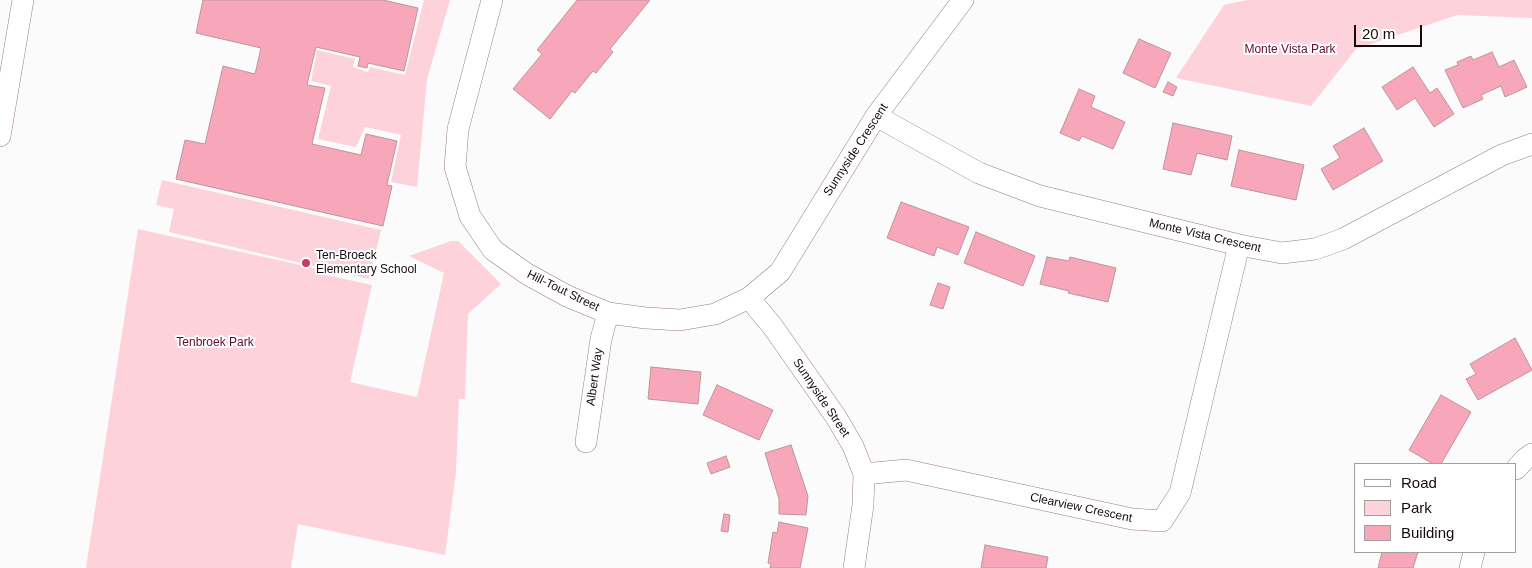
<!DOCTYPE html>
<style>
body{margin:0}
#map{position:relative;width:1532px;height:568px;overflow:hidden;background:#fbfbfb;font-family:Helvetica,sans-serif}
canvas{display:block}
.legend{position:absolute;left:1354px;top:463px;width:162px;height:90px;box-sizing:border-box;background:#fff;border:1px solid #a29d9e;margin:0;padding:6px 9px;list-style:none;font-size:15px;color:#170a0d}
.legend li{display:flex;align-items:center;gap:10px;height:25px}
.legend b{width:25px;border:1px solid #a29d9e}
.scale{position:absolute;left:1354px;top:25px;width:68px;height:22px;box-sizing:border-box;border:2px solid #170a0d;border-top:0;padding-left:6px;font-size:15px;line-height:18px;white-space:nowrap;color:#170a0d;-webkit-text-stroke:4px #fff;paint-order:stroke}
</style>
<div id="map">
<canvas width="1532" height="568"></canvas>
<ul class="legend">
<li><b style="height:6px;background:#fff"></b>Road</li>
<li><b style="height:14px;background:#fdd2db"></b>Park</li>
<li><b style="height:14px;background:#f8a7ba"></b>Building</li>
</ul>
<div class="scale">20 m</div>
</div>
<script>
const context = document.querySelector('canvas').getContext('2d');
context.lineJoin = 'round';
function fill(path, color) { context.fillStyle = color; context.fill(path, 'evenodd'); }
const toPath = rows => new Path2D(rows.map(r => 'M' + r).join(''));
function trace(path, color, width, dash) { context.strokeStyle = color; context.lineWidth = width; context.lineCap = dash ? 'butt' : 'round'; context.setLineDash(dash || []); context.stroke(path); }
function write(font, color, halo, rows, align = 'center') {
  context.font = font + ' Helvetica,sans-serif'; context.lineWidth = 4; context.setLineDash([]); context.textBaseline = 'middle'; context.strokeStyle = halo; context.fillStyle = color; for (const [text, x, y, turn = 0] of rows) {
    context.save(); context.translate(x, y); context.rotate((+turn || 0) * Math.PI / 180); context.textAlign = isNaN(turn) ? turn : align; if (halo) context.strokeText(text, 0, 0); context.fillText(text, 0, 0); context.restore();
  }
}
const green = toPath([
 [424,0,450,0,427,79,417,187,391,182,401,135,365,127,356,147,318,139,331,86,311,81,317,50,355,59,353,67,368,72,370,67,405,75],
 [1247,0,1532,0,1532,18,1457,15,1356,49,1311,106,1176,78,1224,5],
 [162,180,381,230,369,279,169,232,174,209,156,205],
 [138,229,327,271,326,275,372,285,350,382,417,397,444,273,409,256,451,241,458,241,501,284,468,314,465,399,459,399,456,472,445,555,298,524,291,568,86,568]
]);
const building = toPath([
 [203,0,383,0,418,8,404,71,368,63,367,68,358,66,360,57,316,47,307,85,325,88,312,144,361,155,366,134,397,141,387,185,392,186,383,226,176,179,185,140,205,144,223,66,255,74,261,48,196,33,203,0],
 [577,0,650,0,610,49,613,52,596,73,593,71,575,93,572,91,550,119,513,89,542,54,537,50,577,0],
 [1139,39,1171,53,1155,88,1123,73,1139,39],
 [1492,52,1499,67,1514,60,1527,87,1505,97,1501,86,1481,95,1483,99,1463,108,1445,70,1458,65,1457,62,1471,56,1473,60,1492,52],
 [1413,67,1430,93,1437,88,1454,114,1434,127,1415,98,1397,110,1382,87,1413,67],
 [1168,82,1177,87,1173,96,1163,92,1168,82],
 [1079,89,1095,96,1091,107,1125,122,1113,149,1082,136,1079,141,1060,133,1079,89],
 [1173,123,1232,136,1227,160,1197,153,1191,175,1163,169,1173,123],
 [1364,128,1383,161,1333,190,1321,169,1340,158,1333,146,1364,128],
 [1239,150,1304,165,1296,200,1231,186,1239,150],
 [901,202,969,227,958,255,937,247,934,256,887,238,901,202],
 [976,232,1035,256,1023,286,964,263,976,232],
 [1047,257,1069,261,1070,257,1116,268,1108,302,1068,293,1069,291,1040,284,1047,257],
 [938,283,950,287,943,309,930,305,938,283],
 [1515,338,1532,370,1478,400,1466,379,1476,374,1470,364,1515,338],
 [651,367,701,372,698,404,648,399,651,367],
 [717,385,773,410,759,440,703,415,717,385],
 [1441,395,1471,412,1441,464,1433,464,1409,450,1441,395],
 [791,445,808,496,806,515,779,514,779,499,765,453,791,445],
 [726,456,730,467,711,474,707,463,726,456],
 [724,514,730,515,728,532,721,531,724,514],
 [779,522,808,528,800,568,770,568,771,564,768,563,773,532,777,533,779,522],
 [985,545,1048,557,1046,568,981,568,985,545],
 [1382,552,1418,552,1413,568,1378,568,1382,552]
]);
const minor = toPath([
 [492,0,458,129,455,167,470,216,493,250,527,274,567,296,608,313,646,318,680,320,715,314,749,298,780,272,876,116,963,0],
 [876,116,979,173,1040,196,1239,245,1282,253,1315,249,1343,239,1502,155,1532,144],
 [0,136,23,0],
 [749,298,773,327,836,417,853,446,864,474,863,505,854,568],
 [586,442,601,339,608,313],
 [1516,469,1525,459,1532,454],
 [864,474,906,470,1132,519,1162,521,1180,493,1239,245],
 [1470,568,1474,552]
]);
const markers = [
 [306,263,5,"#c73a6a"]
];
const parkNames = [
 ["Monte Vista Park",1290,50],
 ["Tenbroek Park",215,343]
];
const streetNames = [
 ["Sunnyside Crescent",856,150,-57],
 ["Monte Vista Crescent",1205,236,13],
 ["Hill-Tout Street",563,291,26],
 ["Albert Way",595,377,-82],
 ["Sunnyside Street",821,398,56],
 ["Clearview Crescent",1081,508,12]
];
const poiNames = [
 ["Ten-Broeck",316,256],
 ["Elementary School",316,270]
];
fill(green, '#fdd2db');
fill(building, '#f8a7ba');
trace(building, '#bb959d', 1);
trace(minor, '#9d7981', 22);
trace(minor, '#fff', 21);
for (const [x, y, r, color] of markers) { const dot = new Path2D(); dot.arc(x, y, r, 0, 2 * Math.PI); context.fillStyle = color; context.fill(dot); trace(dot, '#fff', 2); }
write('12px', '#630b2d', '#fff', parkNames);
write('12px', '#170a0d', '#fff', streetNames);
write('12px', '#170a0d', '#fff', poiNames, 'left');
</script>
